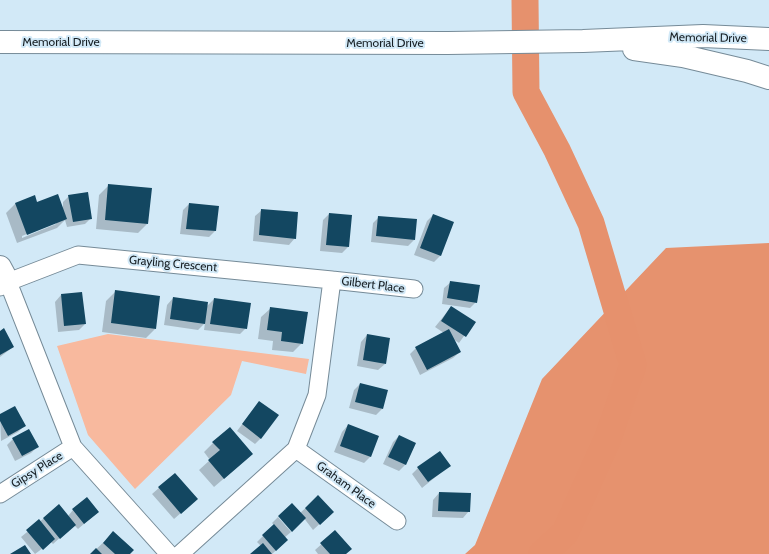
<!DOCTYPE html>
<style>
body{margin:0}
canvas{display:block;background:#d2e9f7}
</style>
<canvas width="769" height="554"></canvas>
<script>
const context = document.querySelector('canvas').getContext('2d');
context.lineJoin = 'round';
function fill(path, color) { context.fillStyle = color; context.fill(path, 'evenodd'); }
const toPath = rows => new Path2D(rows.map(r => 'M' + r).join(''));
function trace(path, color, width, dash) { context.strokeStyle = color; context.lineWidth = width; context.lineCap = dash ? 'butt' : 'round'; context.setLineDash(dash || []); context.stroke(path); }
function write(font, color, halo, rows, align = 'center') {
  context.font = font + ' Cabin,sans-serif'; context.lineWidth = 4; context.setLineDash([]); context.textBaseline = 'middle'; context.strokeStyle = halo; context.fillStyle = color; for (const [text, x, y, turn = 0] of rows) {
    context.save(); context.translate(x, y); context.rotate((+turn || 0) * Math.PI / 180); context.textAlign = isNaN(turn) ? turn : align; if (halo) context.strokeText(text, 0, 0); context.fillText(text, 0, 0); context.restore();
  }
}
const green = toPath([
 [108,334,309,359,306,374,242,361,231,395,135,489,88,435,57,346]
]);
const forest = toPath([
 [769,243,769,554,465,554,475,545,542,379,666,248]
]);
const shadow = toPath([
 [109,185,147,224,138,233,96,229,99,195],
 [69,196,91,218,85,224,67,227,65,220,57,228,17,243,6,213,15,204,63,210,63,202],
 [56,222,56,224,22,238,22,236],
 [189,204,217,207,215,231,209,237,180,234,183,210],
 [262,210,295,238,289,245,253,241,255,216],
 [329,214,351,216,348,247,342,253,320,251,323,220],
 [433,215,453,223,440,256,434,262,414,255,427,221],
 [379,217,414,240,408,246,371,242,373,223],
 [451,282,476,302,470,308,442,304,444,288],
 [116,291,155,329,146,338,102,332,106,301],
 [61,295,85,324,79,330,58,332,55,302],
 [173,298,207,306,214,299,246,328,240,334,204,330,205,323,198,330,164,325,167,305],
 [451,307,474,322,459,343,453,339,460,352,453,358,420,375,410,354,416,348,444,333,435,327],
 [271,308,302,343,293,352,272,350,273,341,258,339,261,317],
 [0,332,13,347,0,357],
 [367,335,385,364,378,370,357,366,361,342],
 [360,384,382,409,376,415,349,408,354,390],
 [259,402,261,438,255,444,237,431],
 [0,415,24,426,18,432,1,441],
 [348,425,378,436,370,457,364,463,334,452,342,432],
 [399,436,415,443,405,465,399,471,383,464,393,442],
 [13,439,37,447,31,453,15,461,7,445],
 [213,443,242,463,214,487,199,470,210,460,204,452],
 [449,466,422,488,412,474,418,468],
 [175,474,190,505,174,519,152,494],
 [439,493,469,511,463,518,432,517,433,500],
 [318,497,326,518,313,530,300,513],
 [59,506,68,516,73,510,98,512,78,529,74,525,53,544,51,542,35,554,21,537],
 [278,517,291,532,284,538,281,546,272,554,252,554,261,546,257,542,274,525,272,523],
 [335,532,345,554,318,554,315,550],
 [107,539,129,554,91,554]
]);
const river = toPath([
 [525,0,526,92,557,150,591,223,633,365,608,438,565,533,542,554]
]);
const building = toPath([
 [108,184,152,188,148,224,105,220],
 [88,192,92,219,73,222,68,195],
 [58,194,67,219,27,235,15,203,35,195,37,202],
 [189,203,219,206,216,231,186,229],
 [261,209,298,212,296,239,259,235],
 [329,213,352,215,349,247,326,245],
 [433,214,454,222,441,256,420,248],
 [378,216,417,219,415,240,376,236],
 [450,281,480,285,477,303,447,298],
 [115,290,160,296,156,329,111,323],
 [82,292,86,324,64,326,61,294],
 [173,297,208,302,205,324,170,319],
 [214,298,251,303,247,329,210,324],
 [451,306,476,322,466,337,441,321],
 [270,307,308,312,303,344,281,341,282,332,267,330],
 [4,328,14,347,0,355,0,331],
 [449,329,461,352,427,370,415,347],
 [367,334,390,338,386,364,363,360],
 [360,383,388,390,383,409,355,402],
 [259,401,279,415,261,439,242,424],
 [15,406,26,426,8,436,0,421,0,414],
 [348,424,379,436,371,457,340,446],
 [230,427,253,454,224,479,208,460,220,450,212,442],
 [29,429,39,447,22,456,12,438],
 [399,435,416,443,406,465,388,457],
 [440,451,451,466,428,482,417,467],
 [175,473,198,499,181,514,158,487],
 [439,492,471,493,470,512,438,511],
 [318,495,334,512,320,525,305,508],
 [87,497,99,512,84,524,72,509],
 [292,503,306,518,292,532,278,516],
 [59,504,76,525,60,539,43,518],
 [39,519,55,539,43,550,26,530],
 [274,524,288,540,276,551,262,535],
 [335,530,352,549,346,554,330,554,320,543],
 [113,531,134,550,130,554,115,554,103,543],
 [263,543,272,554,250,554],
 [25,545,31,554,10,554],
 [96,548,102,554,90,554]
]);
const street = toPath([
 [8,282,73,447,169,554],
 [0,287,8,282,78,255,332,280,414,289],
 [296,449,397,521],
 [0,494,73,447],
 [180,554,296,449,317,395,332,280]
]);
const secondary = toPath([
 [0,267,8,282]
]);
const highway = toPath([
 [0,42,448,43,583,41,703,36,769,39],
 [634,49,683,56,747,71,769,78]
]);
const streetNames = [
 ["Memorial Drive",708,38,1],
 ["Memorial Drive",61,42],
 ["Memorial Drive",385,43],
 ["Grayling Crescent",173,264,5],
 ["Gilbert Place",373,285,7],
 ["Gipsy Place",37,470,-32],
 ["Graham Place",346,485,36]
];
fill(green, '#f8b99e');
fill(forest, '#e6926e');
fill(shadow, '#0003');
trace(river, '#e6916d', 27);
fill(building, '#134761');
trace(street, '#768b98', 19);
trace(secondary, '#768b98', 24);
trace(highway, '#768b98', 24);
trace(street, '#fff', 17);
trace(secondary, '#fff', 22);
trace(highway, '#fff', 22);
write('12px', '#171f24', '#d2e9f7', streetNames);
</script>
